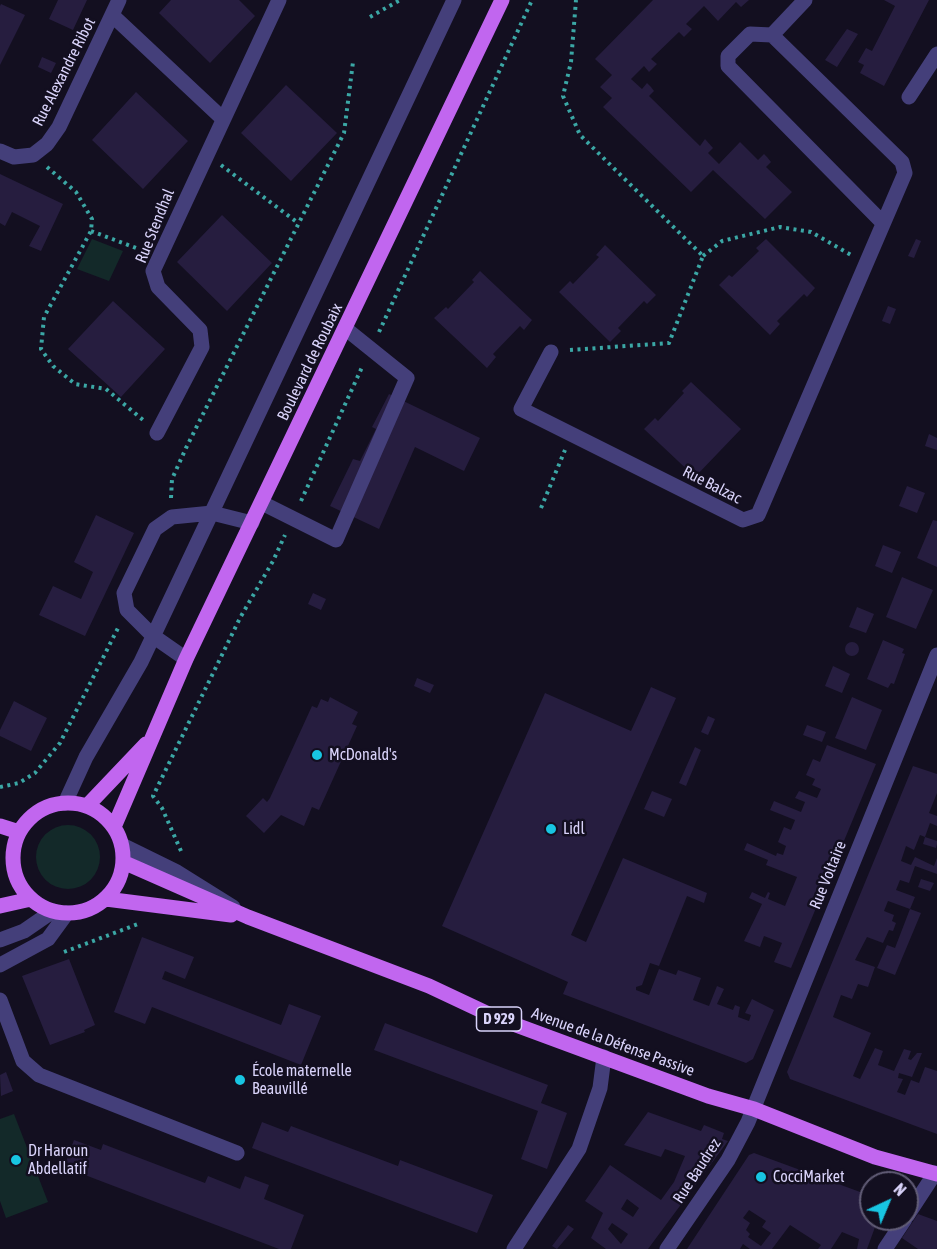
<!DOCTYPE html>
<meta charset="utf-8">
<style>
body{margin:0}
#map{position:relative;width:937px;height:1249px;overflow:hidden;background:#130f20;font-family:"Asap Condensed",sans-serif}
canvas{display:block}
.north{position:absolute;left:859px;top:1171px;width:60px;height:60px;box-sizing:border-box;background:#130f20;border:2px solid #625d77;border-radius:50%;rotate:44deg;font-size:16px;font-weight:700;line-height:24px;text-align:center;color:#d9d3fa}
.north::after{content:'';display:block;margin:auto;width:21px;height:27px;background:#18c5e2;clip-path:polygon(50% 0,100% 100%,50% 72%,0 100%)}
</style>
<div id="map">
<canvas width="937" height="1249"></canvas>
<div class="north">N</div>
</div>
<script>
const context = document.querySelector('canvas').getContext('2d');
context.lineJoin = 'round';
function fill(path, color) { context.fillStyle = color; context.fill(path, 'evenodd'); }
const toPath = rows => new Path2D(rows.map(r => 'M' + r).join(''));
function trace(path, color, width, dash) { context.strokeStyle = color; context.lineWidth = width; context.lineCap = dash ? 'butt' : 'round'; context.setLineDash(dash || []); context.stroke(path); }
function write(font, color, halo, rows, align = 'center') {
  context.font = font + ' "Asap Condensed",sans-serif'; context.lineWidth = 5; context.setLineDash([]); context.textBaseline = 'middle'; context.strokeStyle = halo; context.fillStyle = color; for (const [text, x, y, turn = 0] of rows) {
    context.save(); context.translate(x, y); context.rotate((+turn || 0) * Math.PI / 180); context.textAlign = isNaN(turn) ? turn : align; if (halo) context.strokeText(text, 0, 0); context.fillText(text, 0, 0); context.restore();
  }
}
const green = toPath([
 [92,239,123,251,109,281,77,269],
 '36 857a32 32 0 1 1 64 0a32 32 0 1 1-64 0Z',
 [14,1114,48,1202,6,1218,0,1201,0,1119]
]);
const building = toPath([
 [58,0,87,0,73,30,49,19],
 [171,0,239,0,255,16,210,63,159,13],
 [653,0,749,0,741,7,736,2,718,21,704,6,686,24,692,29,684,37,679,32,651,59,657,64,649,72,644,66,631,79,642,89,647,83,651,87,654,91,649,96,700,146,705,139,713,148,708,153,719,164,740,142,758,160,764,154,767,157,771,162,766,167,792,192,765,219,713,170,691,192,603,107,612,98,600,87,612,75,595,59],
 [884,0,929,0,884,86,860,73,864,65,858,62,866,48,872,51,895,6],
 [1,4,25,15,0,65,0,6],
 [847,29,858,34,837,67,825,60],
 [42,57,56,63,51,73,38,67],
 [286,85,337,133,291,181,241,133],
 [136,92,188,141,143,189,92,140],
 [0,174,63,204,41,251,29,246,40,226,12,212,5,226,0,223],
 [222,215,272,263,227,311,177,262],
 [766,239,815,288,807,297,804,294,777,321,780,324,770,335,719,285,729,275,732,277,759,251,756,248],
 [916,239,921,241,914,258,908,256],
 [605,245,656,295,647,304,644,301,618,328,621,331,610,342,559,292,570,281,573,284,599,257,596,255],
 [480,271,532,320,524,330,520,326,493,354,496,357,487,368,434,318,446,307,448,309,474,282,472,280],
 [113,301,165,349,121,397,68,349],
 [888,306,896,309,890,324,882,321],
 [691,382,741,429,695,477,644,429,655,418,658,421,684,393,682,391],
 [389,394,480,438,464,471,415,447,379,529,330,506,353,459,360,461,376,429,372,427],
 [929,434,937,438,937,450,925,446],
 [907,486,925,493,917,513,899,506],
 [96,515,134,533,85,636,39,615,53,586,81,599,93,572,74,562],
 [933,520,937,521,937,567,917,558],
 [883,545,901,552,892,573,875,566],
 [902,577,933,590,916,629,886,617],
 [313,593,326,599,321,610,308,604],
 [857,607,874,614,866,633,849,627],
 [883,640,904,649,902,653,905,654,894,684,891,683,888,688,867,679],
 '845 649a7 7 0 1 1 14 0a7 7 0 1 1-14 0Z',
 [833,666,850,674,842,693,825,686],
 [417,678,434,685,430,693,414,686],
 [651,687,676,698,571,935,586,942,623,858,707,893,704,903,687,896,659,966,650,963,642,985,636,987,636,990,649,995,659,969,676,975,678,970,701,978,693,1000,709,1006,717,986,724,989,717,1004,733,1010,735,1005,740,1007,738,1017,749,1021,751,1015,745,1013,752,999,774,1010,753,1059,746,1063,563,994,568,982,442,926,545,693,631,731],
 [330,697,358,712,352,724,357,726,319,810,312,807,304,826,281,815,264,833,246,816,263,798,267,802,270,798,312,706,317,708,321,699,328,702],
 [852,697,882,710,866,750,835,738],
 [14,701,47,718,31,751,0,736,0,730],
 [708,716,715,719,708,735,701,732],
 [807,725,826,732,822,742,803,735],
 [827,745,876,764,791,968,774,962,782,943,764,936,760,947,744,941,762,904,749,898,752,892,765,898,768,892,770,893,768,899,785,906,797,877,766,865,768,860,744,850,747,843,776,856,777,853,783,855,786,846,778,842,784,827,791,830,795,820,770,810,774,801,801,812,805,802,795,798,799,791,817,798,821,789,812,785,815,779,806,775,813,759,820,762],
 [695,747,701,750,686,786,679,783],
 [913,766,937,774,937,793,929,813,937,816,937,826,930,823,925,837,937,841,937,844,936,848,923,844,925,837,920,835,914,850,906,846,901,861,911,865,915,857,934,866,937,858,937,874,915,866,909,883,900,880,896,890,915,897,910,909,921,913,895,975,877,968,887,945,895,948,910,909,888,901,884,911,894,915,892,921,896,923,893,931,889,930,883,943,867,937,855,960,875,967,868,987,858,984,852,999,841,995,833,1017,871,1033,853,1076,860,1079,875,1048,883,1051,878,1065,894,1071,904,1049,911,1051,908,1059,911,1060,917,1053,922,1053,912,1077,899,1073,898,1078,903,1079,897,1092,905,1095,911,1080,919,1083,925,1067,937,1071,937,1134,790,1079,787,1072],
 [652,791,672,799,664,817,644,809],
 [921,879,934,883,930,891,918,887],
 [142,937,194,957,185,979,165,971,162,979,281,1025,289,1004,321,1016,301,1065,152,1007,145,1024,114,1012],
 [69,959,95,1025,84,1030,85,1032,50,1045,22,976],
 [385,1023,548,1085,541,1103,567,1113,547,1169,521,1159,538,1111,374,1050],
 [6,1072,13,1091,1,1096,0,1075],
 [648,1112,701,1131,704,1125,724,1133,722,1139,728,1141,648,1249,606,1249,591,1238,603,1213,585,1201,610,1165,661,1200,674,1182,685,1156,665,1149,661,1157,624,1145],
 [627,1199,639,1208,633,1217,621,1209],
 [612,1223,628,1234,621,1244,608,1229],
 [262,1122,288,1132,291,1126,398,1166,400,1160,493,1195,477,1233,252,1148],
 [74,1140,101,1150,103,1144,205,1183,208,1176,240,1189,245,1176,269,1185,264,1199,304,1215,291,1249,279,1249,64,1167],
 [754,1153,871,1196,871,1219,878,1219,867,1249,857,1249,859,1239,842,1232,831,1249,818,1249,821,1245,790,1225,772,1249,750,1249,743,1244,740,1249,687,1249,749,1155],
 [749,1210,766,1221,762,1227,771,1233,761,1246,748,1237,750,1234,746,1230,750,1223,743,1218],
 [918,1214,937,1221,937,1249,918,1249,902,1238],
 [568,1225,574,1229,557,1249,552,1246]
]);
const path = toPath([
 [370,17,400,0],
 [221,165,298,223],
 [47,167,76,192,92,219,91,231,44,317,41,349,53,366,75,384,106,389,143,420],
 [91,231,144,251],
 [703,256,722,241,780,227,811,232,851,255],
 [379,332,532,0],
 [570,350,669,343,703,256,580,135,563,96,571,62,576,0],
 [171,498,172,479,186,448,344,133,353,62],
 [301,501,363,365],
 [541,508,565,450],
 [0,787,19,783,35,773,60,743,118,628],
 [181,851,162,808,153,796,240,618,273,561,285,535],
 [64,952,138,924]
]);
const minor = toPath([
 [112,15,223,119],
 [772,35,805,0],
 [909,97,937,54],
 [0,151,14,157,33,155,47,144,59,127,119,0],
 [551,352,521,409,743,520,758,515,905,173,902,162,772,35,750,34,728,56,728,66,882,222],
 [157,433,202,347,200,330,158,287,153,271,279,0],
 [262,503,336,540,407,378,346,329],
 [186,659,153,636,127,610,124,593,155,529,172,517,212,513,252,523],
 [65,803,86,757,141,662,454,0],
 [122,845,177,872,233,907],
 [0,940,24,931,53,911],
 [0,965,48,939,67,913],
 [0,1000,23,1061,39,1075,237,1153],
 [907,1216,935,1173],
 [514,1249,579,1149,600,1088,604,1057],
 [667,1249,728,1160,748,1122,937,655],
 [885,1249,905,1219]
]);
const major = toPath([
 '13 858a55 55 0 1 1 110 0a55 55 0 1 1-110 0Z',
 [87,806,146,744],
 [0,826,19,832],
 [114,827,186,659,502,0],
 [123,862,248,917,429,986,497,1018,708,1096,754,1109,875,1157,937,1174],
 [106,899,231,915],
 [0,906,31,899]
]);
const markers = [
 [317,755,6,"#18c5e2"],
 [551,829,6,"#18c5e2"],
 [240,1080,6,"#18c5e2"],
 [16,1160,6,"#18c5e2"],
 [761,1177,6,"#18c5e2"]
];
const shields = [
 [499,1019,45]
];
const shieldNames = [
 ["D 929",499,1019]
];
const streetNames = [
 ["Rue Alexandre Ribot",64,72,-63],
 ["Rue Stendhal",155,226,-68],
 ["Boulevard de Roubaix",310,362,-64],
 ["Rue Balzac",712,485,27],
 ["Rue Voltaire",828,875,-68],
 ["Avenue de la Défense Passive",613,1042,20],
 ["Rue Baudrez",697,1171,-57]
];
const poiNames = [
 ["McDonald's",329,755],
 ["Lidl",563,829],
 ["École maternelle",252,1071],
 ["Beauvillé",252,1089],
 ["Dr Haroun",28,1151],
 ["Abdellatif",28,1169],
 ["CocciMarket",773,1177]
];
fill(green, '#132929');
fill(building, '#261d3f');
trace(path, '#3ba7a5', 4, [3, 4.5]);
trace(minor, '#443f7a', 15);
trace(major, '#c166ef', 15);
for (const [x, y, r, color] of markers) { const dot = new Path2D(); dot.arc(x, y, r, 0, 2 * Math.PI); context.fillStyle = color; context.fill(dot); trace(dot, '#130f20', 2); }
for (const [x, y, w] of shields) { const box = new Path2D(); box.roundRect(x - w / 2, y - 12, w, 24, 4.5); context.fillStyle = '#130f20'; context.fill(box); trace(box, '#d9d3fa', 1.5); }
write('bold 15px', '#d9d3fa', null, shieldNames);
write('16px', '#d9d3fa', '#130f20', streetNames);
write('16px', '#d9d3fa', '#130f20', poiNames, 'left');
</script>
